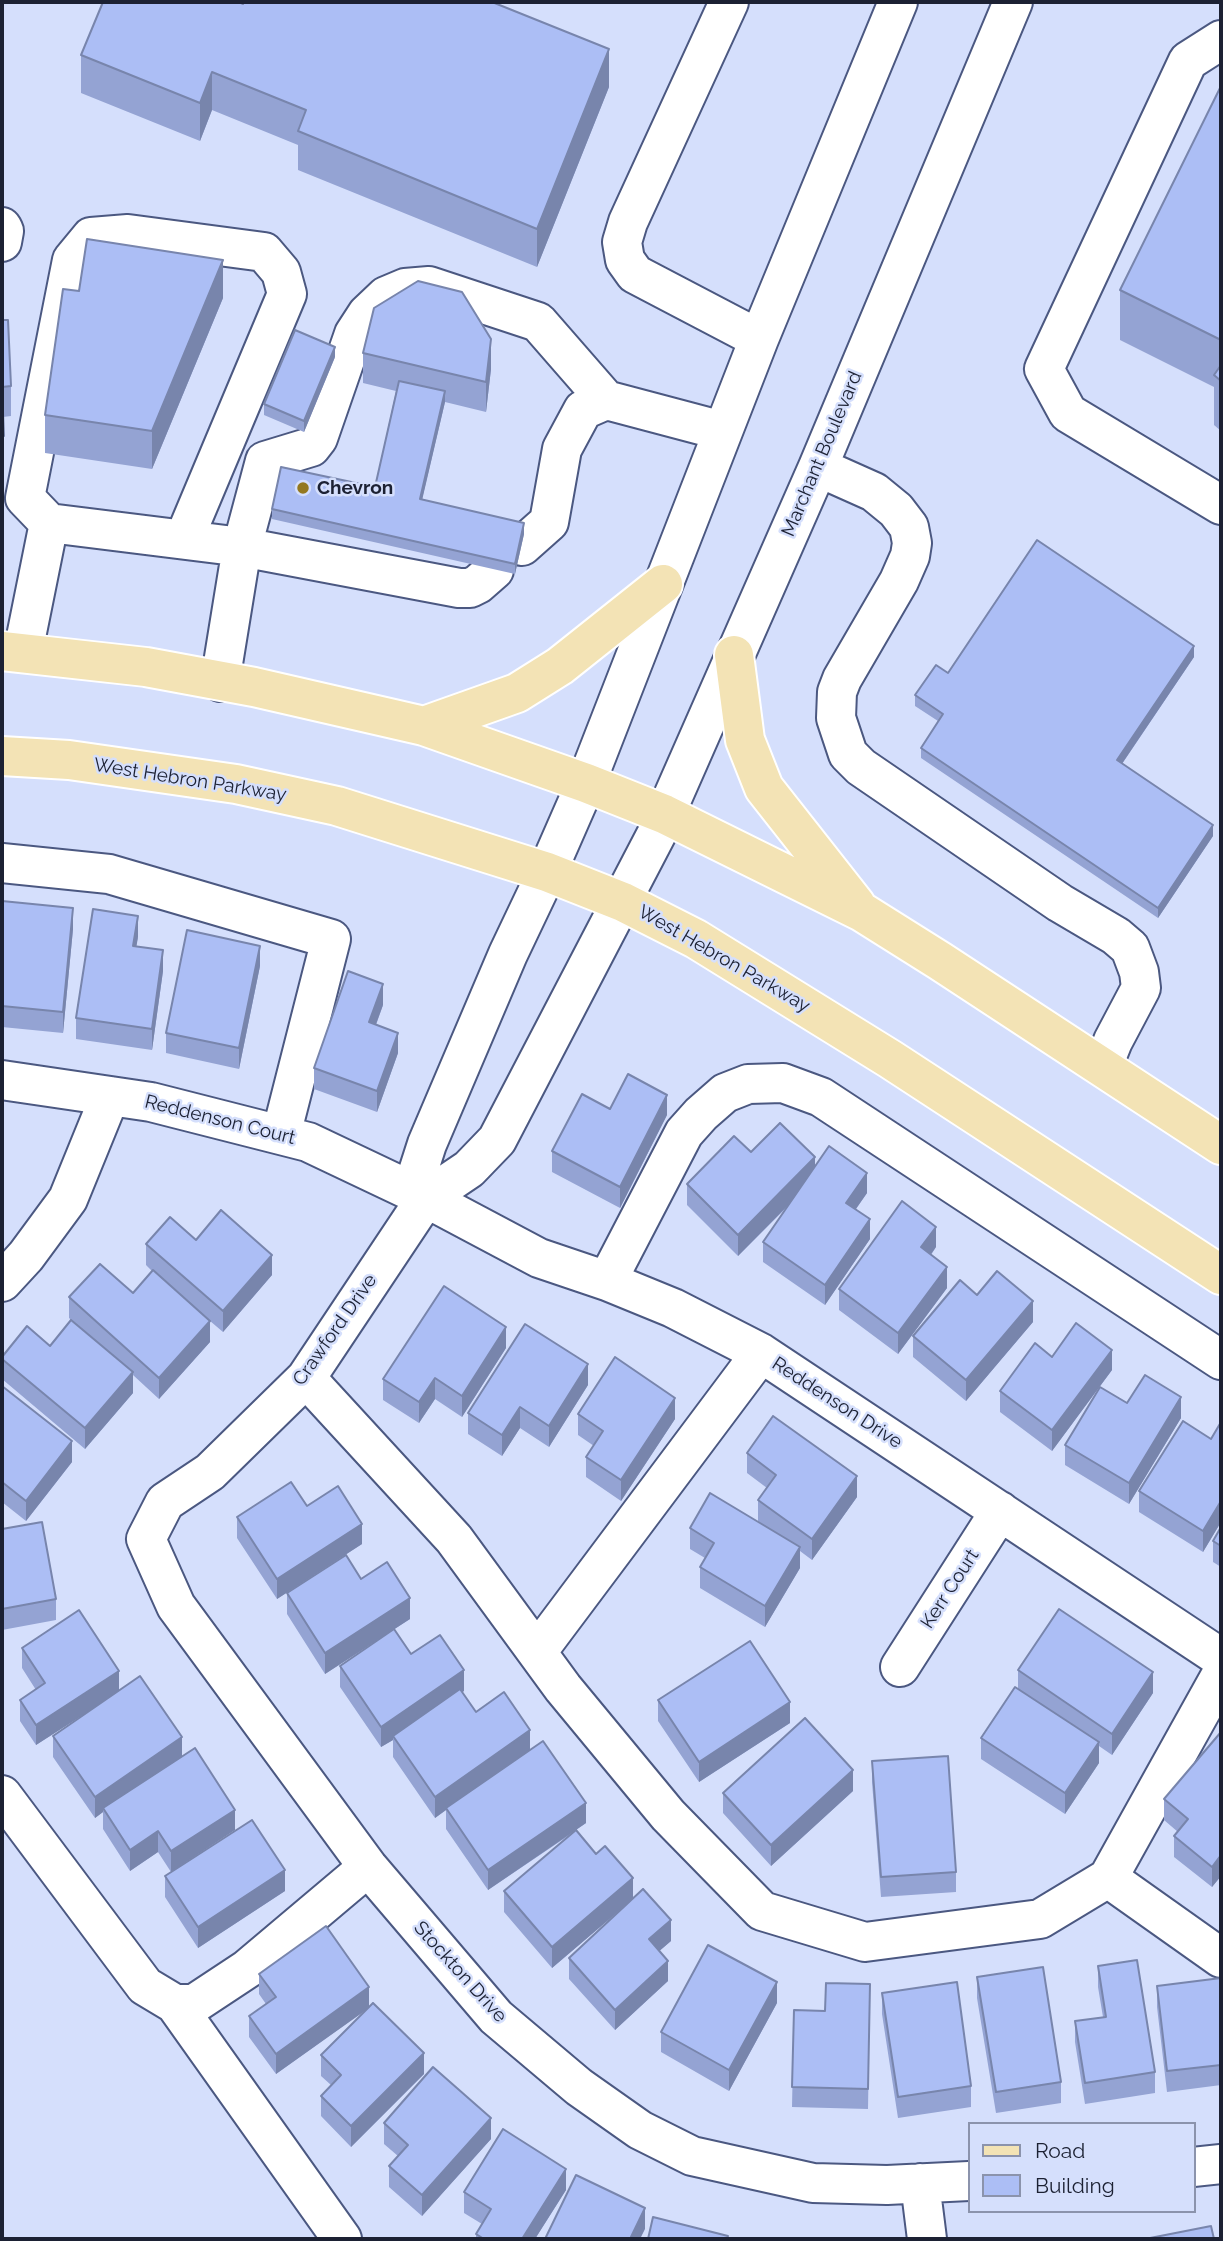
<!DOCTYPE html>
<style>
body{margin:0}
#map{position:relative;width:1223px;height:2241px;overflow:hidden;background:#d5dffc;font-family:Raleway,sans-serif}
canvas{display:block}
.frame{position:absolute;inset:0;border:4px solid #1c2133;pointer-events:none}
.legend{position:absolute;left:968px;top:2122px;width:228px;height:91px;box-sizing:border-box;background:#d5dffc;border:2px solid #8b93ac;margin:0;padding:9px 12px;list-style:none;font-size:21px;color:#1c2133}
.legend li{display:flex;align-items:center;gap:14px;height:35px}
.legend b{width:35px;border:2px solid #8b93ac}
</style>
<div id="map">
<canvas width="1223" height="2241"></canvas>
<div class="frame"></div>
<ul class="legend">
<li><b style="height:9px;background:#f3e3b5"></b>Road</li>
<li><b style="height:19px;background:#acbef5"></b>Building</li>
</ul>
</div>
<script>
const context = document.querySelector('canvas').getContext('2d');
context.lineJoin = 'round';
const toPath = rows => new Path2D(rows.map(r => 'M' + r).join(''));
function trace(path, color, width, dash) { context.strokeStyle = color; context.lineWidth = width; context.lineCap = dash ? 'butt' : 'round'; context.setLineDash(dash || []); context.stroke(path); }
function fill(path, color) { context.fillStyle = color; context.fill(path, 'evenodd'); }
function write(font, color, halo, rows, align = 'center') {
  context.font = font + ' Raleway,sans-serif'; context.lineWidth = 5; context.setLineDash([]); context.textBaseline = 'middle'; context.strokeStyle = halo; context.fillStyle = color; for (const [text, x, y, turn = 0] of rows) {
    context.save(); context.translate(x, y); context.rotate((+turn || 0) * Math.PI / 180); context.textAlign = isNaN(turn) ? turn : align; if (halo) context.strokeText(text, 0, 0); context.fillText(text, 0, 0); context.restore();
  }
}
const minor = toPath([
 [729,2,628,222,622,242,625,260,635,274,759,339],
 [1221,40,1188,61,1044,369,1068,413,1221,505],
 [2,227,4,231,2,242],
 [818,467,874,492,896,510,909,527,912,543,910,556,899,581,842,679,837,692,836,718,848,754,861,767,1060,903,1116,936,1130,948,1139,972,1141,988,1113,1041,1103,1066],
 [49,523,25,498,72,260,91,237,128,234,264,252,281,272,287,294,184,539],
 [522,546,549,522,562,449,583,410,606,400,723,431],
 [23,652,49,523,242,547,459,588,470,588,478,584,494,570],
 [220,682,242,547,265,461,311,447,318,438,354,334,367,314,386,296,405,288,429,286,538,322,606,400],
 [2,863,109,874,331,939,281,1135],
 [2,1080,151,1102,308,1142,426,1198,539,1258,607,1281,673,1308,761,1353,1221,1658],
 [426,1198,418,1172,427,1144,508,954,547,872,586,783,759,339,898,2],
 [607,1281,684,1133,701,1114,725,1093,748,1084,783,1083,821,1097,1221,1360],
 [2,1282,26,1256,68,1199,110,1096],
 [306,1378,454,1539,563,1688,668,1815,762,1911,865,1942,1040,1919,1108,1878],
 [537,1652,761,1353],
 [900,1667,1000,1511],
 [1221,1675,1108,1878,1221,1958],
 [2,1795,145,1986,175,2004,194,2004,247,1969,368,1867],
 [175,2004,342,2239],
 [1193,2167,1221,2164],
 [969,2181,887,2185,813,2183,692,2156,640,2130,579,2087,496,2017,368,1867,176,1606,146,1539,165,1502,210,1472,306,1378,426,1198,469,1169,497,1140,656,835,818,467,1013,2],
 [920,2183,927,2239]
]);
const major = toPath([
 [2,651,146,667,254,687,424,726,586,783,664,814,862,912,940,961,1221,1145],
 [734,655,745,740,764,788,856,905],
 [424,726,517,693,560,666,663,584],
 [2,756,69,760,236,784,337,806,547,872,623,902,696,939,890,1059,1221,1275]
]);
const wall = toPath([
 [243,4,609,87,537,267,298,170,298,145,212,110,200,141,81,93,81,55],
 [1221,86,1221,431,1214,425,1214,387,1120,340,1120,290],
 [79,291,223,298,152,469,45,453,45,415],
 [2,320,11,386,11,416,3,417,4,466,2,466],
 [363,353,491,369,486,412,445,402,422,499,524,534,515,574,272,519,272,509,375,487,396,391,363,383],
 [335,357,304,432,264,415,264,404],
 [1194,657,1122,764,1213,836,1158,918,921,758,921,748,938,721,915,706,915,695,948,673],
 [2,901,73,929,63,1033,2,1027],
 [138,937,136,946,163,971,152,1050,76,1039,76,1018],
 [260,966,239,1069,166,1053,166,1033],
 [383,1005,376,1025,398,1053,377,1112,314,1089,314,1068],
 [667,1115,620,1208,552,1172,552,1151],
 [751,1152,815,1165,867,1193,856,1209,870,1239,825,1305,763,1262,763,1242,787,1207,738,1256,687,1205,687,1184],
 [196,1240,272,1275,223,1332,196,1309,210,1342,159,1399,133,1375,133,1393,85,1449,2,1379,2,1357,50,1346,83,1330,69,1318,69,1297,133,1293,152,1271,146,1265,146,1244],
 [936,1247,931,1255,947,1288,898,1354,839,1310,839,1289],
 [1033,1322,966,1401,913,1357,913,1336],
 [506,1348,462,1417,435,1399,419,1423,383,1400,383,1379],
 [1052,1357,1112,1370,1052,1451,1000,1412,1000,1391],
 [588,1385,549,1447,520,1428,502,1456,468,1434,468,1413],
 [2,1386,72,1462,26,1521,2,1502],
 [1127,1403,1181,1418,1129,1504,1065,1465,1065,1445],
 [578,1414,675,1419,621,1501,586,1477,586,1457,594,1446,578,1435],
 [1221,1422,1221,1522,1203,1552,1139,1512,1139,1491,1211,1439],
 [747,1453,857,1497,812,1560,800,1551,800,1568,765,1627,700,1588,700,1567,705,1558,690,1549,690,1528,767,1528,758,1521,758,1500,767,1488,747,1473],
 [307,1506,362,1544,277,1599,237,1538,237,1517],
 [1221,1527,1221,1567,1213,1562,1213,1541],
 [2,1529,56,1599,56,1620,2,1630],
 [361,1579,410,1619,325,1674,287,1614,287,1593],
 [22,1648,119,1691,182,1737,171,1872,158,1852,130,1871,103,1829,103,1812,95,1818,53,1757,53,1736,93,1708,36,1745,20,1721,20,1700,36,1690,22,1668],
 [411,1654,464,1691,462,1692,476,1712,530,1750,586,1823,576,1830,633,1899,552,1968,504,1912,504,1891,571,1834,488,1890,446,1829,446,1810,435,1818,393,1757,393,1740,381,1747,340,1687,340,1666],
 [1018,1670,1153,1693,1112,1755,1099,1746,1099,1763,1065,1814,981,1759,981,1738,1018,1689],
 [658,1700,790,1723,699,1782,658,1721],
 [1221,1733,1221,1876,1212,1887,1174,1857,1174,1836,1178,1832,1164,1820,1164,1799],
 [872,1761,956,1872,956,1892,881,1897,872,1782],
 [853,1791,771,1866,723,1813,723,1793],
 [165,1876,285,1891,198,1948,165,1897],
 [671,1941,659,1951,668,1981,615,2030,569,1979,569,1958],
 [1098,1966,1155,2072,1155,2093,1085,2104,1075,2042,1075,2021,1103,2017,1098,1987],
 [259,1974,369,2007,424,2074,351,2147,321,2116,321,2096,331,2085,321,2076,321,2055,368,2008,276,2074,249,2037,249,2016,266,2004,259,1994],
 [977,1977,1061,2082,1061,2103,996,2113,977,1998],
 [1221,1978,1221,2085,1167,2092,1157,2007,1157,1986],
 [870,1984,868,2109,792,2107,794,2010,825,2011],
 [882,1993,971,2086,971,2107,898,2118,882,2014],
 [777,2003,729,2091,661,2052,661,2032],
 [384,2123,491,2139,422,2216,389,2187,389,2166,398,2156,384,2144],
 [566,2190,535,2239,476,2239,476,2234,482,2224,464,2213,464,2192]
]);
const shadedWall = toPath([
 [609,49,609,87,537,267,537,229],
 [212,72,212,110,200,141,200,103],
 [223,260,223,298,152,469,152,431],
 [491,339,491,369,486,412,486,382],
 [335,347,335,357,304,432,304,421],
 [445,391,445,402,420,509,420,499],
 [524,523,524,534,515,574,515,564],
 [1194,646,1194,657,1117,771,1117,760],
 [1213,825,1213,836,1158,918,1158,908],
 [73,908,73,929,63,1033,63,1012],
 [138,916,138,937,133,967,133,946],
 [260,946,260,966,239,1069,239,1048],
 [163,950,163,971,152,1050,152,1029],
 [383,984,383,1005,369,1043,369,1022],
 [398,1033,398,1053,377,1112,377,1091],
 [667,1095,667,1115,620,1208,620,1187],
 [815,1157,815,1178,738,1256,738,1235],
 [867,1173,867,1193,846,1223,846,1203],
 [870,1219,870,1239,825,1305,825,1285],
 [936,1227,936,1247,921,1268,921,1247],
 [272,1255,272,1275,223,1332,223,1311],
 [947,1267,947,1288,898,1354,898,1333],
 [1033,1301,1033,1322,966,1401,966,1380],
 [210,1321,210,1342,159,1399,159,1378],
 [506,1327,506,1348,462,1417,462,1396],
 [1112,1350,1112,1370,1052,1451,1052,1430],
 [588,1364,588,1385,549,1447,549,1426],
 [133,1372,133,1393,85,1449,85,1428],
 [435,1378,435,1399,419,1423,419,1402],
 [1181,1397,1181,1418,1129,1504,1129,1483],
 [675,1398,675,1419,621,1501,621,1480],
 [520,1407,520,1428,502,1456,502,1435],
 [72,1441,72,1462,26,1521,26,1501],
 [857,1476,857,1497,812,1560,812,1539],
 [1221,1501,1221,1522,1203,1552,1203,1531],
 [362,1524,362,1544,277,1599,277,1579],
 [800,1547,800,1568,765,1627,765,1606],
 [410,1598,410,1619,325,1674,325,1653],
 [464,1670,464,1691,394,1738,393,1736,393,1740,381,1747,381,1727],
 [119,1671,119,1692,36,1745,36,1725],
 [1153,1672,1153,1693,1112,1755,1112,1734],
 [790,1702,790,1723,699,1782,699,1762],
 [530,1730,530,1751,446,1808,446,1810,435,1818,435,1797],
 [182,1737,182,1758,103,1808,103,1812,95,1818,95,1797],
 [1099,1742,1099,1763,1065,1814,1065,1793],
 [853,1770,853,1791,771,1866,771,1845],
 [586,1803,586,1823,488,1890,488,1870],
 [235,1810,235,1830,171,1872,171,1851],
 [158,1831,158,1852,130,1871,130,1850],
 [1221,1855,1221,1876,1212,1887,1212,1867],
 [285,1870,285,1891,198,1948,198,1927],
 [633,1878,633,1899,552,1968,552,1947],
 [671,1920,671,1941,649,1960,649,1939],
 [668,1961,668,1981,615,2030,615,2010],
 [777,1982,777,2003,729,2091,729,2070],
 [369,1987,369,2008,276,2074,276,2054],
 [424,2053,424,2074,351,2147,351,2126],
 [491,2118,491,2139,422,2216,422,2195],
 [566,2169,566,2190,535,2239,522,2239],
 [645,2208,645,2229,640,2239,630,2239]
]);
const building = toPath([
 [103,2,239,2,243,4,244,2,492,2,609,49,537,229,298,131,306,110,212,72,200,103,81,55,103,2],
 [1221,86,1221,340,1120,290,1221,86],
 [87,239,223,260,152,431,45,415,63,289,79,291,87,239],
 [418,281,462,292,491,339,486,382,363,353,374,308,418,281],
 [2,320,8,320,11,386,2,387,4,436,2,436,2,320],
 [295,330,335,347,304,421,264,404,295,330],
 [1221,365,1221,381,1214,375,1221,365],
 [399,381,445,391,420,499,524,523,515,564,272,509,281,467,375,487,399,381],
 [1037,540,1194,646,1117,760,1213,825,1158,908,921,748,943,714,915,695,936,665,948,673,1037,540],
 [2,901,73,908,63,1012,2,1006,2,901],
 [93,909,138,916,133,946,163,950,152,1029,76,1018,93,909],
 [187,930,260,946,239,1048,166,1033,187,930],
 [348,971,383,984,369,1022,398,1033,377,1091,314,1068,348,971],
 [628,1074,667,1095,620,1187,552,1151,582,1094,610,1109,628,1074],
 [780,1123,815,1157,738,1235,687,1184,734,1136,751,1152,780,1123],
 [829,1146,867,1173,846,1203,870,1219,825,1285,763,1242,829,1146],
 [902,1201,936,1227,921,1247,947,1267,898,1333,839,1289,902,1201],
 [221,1210,272,1255,223,1311,146,1244,170,1217,196,1240,221,1210],
 [100,1264,133,1293,153,1270,210,1321,159,1378,69,1297,100,1264],
 [997,1271,1033,1301,966,1380,913,1336,960,1280,977,1295,997,1271],
 [444,1286,506,1327,462,1396,435,1378,419,1402,383,1379,444,1286],
 [71,1320,133,1372,85,1428,2,1359,2,1357,27,1326,50,1346,71,1320],
 [1076,1323,1112,1350,1052,1430,1000,1391,1035,1343,1052,1357,1076,1323],
 [525,1324,588,1364,549,1426,520,1407,502,1435,468,1413,525,1324],
 [615,1357,675,1398,621,1480,586,1457,603,1431,578,1414,615,1357],
 [1145,1375,1181,1397,1129,1483,1065,1445,1100,1387,1127,1403,1145,1375],
 [2,1386,72,1441,26,1501,2,1482,2,1386],
 [773,1416,857,1476,812,1539,758,1500,776,1475,747,1453,773,1416],
 [1183,1421,1211,1439,1221,1422,1221,1501,1203,1531,1139,1491,1183,1421],
 [291,1482,307,1506,338,1486,362,1524,277,1579,237,1517,291,1482],
 [710,1493,800,1547,765,1606,700,1567,714,1543,690,1528,710,1493],
 [42,1522,56,1599,2,1609,2,1529,42,1522],
 [1221,1527,1221,1546,1213,1541,1221,1527],
 [346,1555,361,1579,387,1562,410,1598,325,1653,287,1593,346,1555],
 [1059,1609,1153,1672,1112,1734,1018,1670,1059,1609],
 [79,1610,119,1671,36,1725,20,1700,45,1683,22,1648,79,1610],
 [394,1629,411,1654,440,1635,464,1670,381,1727,340,1666,394,1629],
 [750,1641,790,1702,699,1762,658,1700,750,1641],
 [140,1676,182,1737,95,1797,53,1736,140,1676],
 [1015,1687,1099,1742,1065,1793,981,1738,1015,1687],
 [460,1689,476,1712,504,1692,530,1730,435,1797,393,1736,460,1689],
 [805,1718,853,1770,771,1845,723,1793,805,1718],
 [1221,1732,1221,1855,1212,1867,1174,1836,1188,1819,1164,1799,1221,1732],
 [543,1741,586,1803,488,1870,446,1808,543,1741],
 [195,1748,235,1810,171,1851,158,1831,130,1850,103,1808,195,1748],
 [948,1756,956,1872,881,1877,872,1761,948,1756],
 [252,1820,285,1870,198,1927,165,1876,252,1820],
 [576,1830,596,1854,605,1846,633,1878,552,1947,504,1891,576,1830],
 [643,1889,671,1920,649,1939,668,1961,615,2010,569,1958,643,1889],
 [326,1926,369,1987,276,2054,249,2016,276,1997,259,1974,326,1926],
 [708,1945,777,1982,729,2070,661,2032,708,1945],
 [1137,1960,1155,2072,1085,2083,1075,2021,1106,2017,1098,1966,1137,1960],
 [1043,1967,1061,2082,996,2092,977,1977,1043,1967],
 [1221,1978,1221,2065,1167,2071,1157,1986,1221,1978],
 [957,1982,971,2086,898,2097,882,1993,957,1982],
 [826,1983,870,1984,868,2089,792,2087,794,2010,825,2011,826,1983],
 [373,2003,424,2053,351,2126,321,2096,341,2075,321,2055,373,2003],
 [433,2067,491,2118,422,2195,389,2166,408,2145,384,2123,433,2067],
 [503,2129,566,2169,522,2239,484,2239,476,2234,491,2209,464,2192,503,2129],
 [576,2175,645,2208,630,2239,545,2239,576,2175],
 [653,2217,728,2236,727,2239,648,2239,653,2217],
 [1211,2226,1214,2239,1145,2239,1211,2226]
]);
const markers = [
 [303,488,7,"#94781f"]
];
const streetNames = [
 ["Marchant Boulevard",822,454,-67],
 ["West Hebron Parkway",190,780,9],
 ["West Hebron Parkway",724,959,30],
 ["Reddenson Court",220,1120,14],
 ["Crawford Drive",335,1330,-55],
 ["Reddenson Drive",837,1403,33],
 ["Kerr Court",950,1589,-57],
 ["Stockton Drive",460,1972,48]
];
const poiNames = [
 ["Chevron",317,488]
];
trace(minor, '#4b5881', 42);
trace(major, '#fff', 42);
trace(minor, '#fff', 38);
trace(major, '#f3e3b5', 38);
fill(wall, '#94a3d3');
fill(shadedWall, '#7885ac');
fill(building, '#acbef5');
trace(building, '#7885ac', 2);
for (const [x, y, r, color] of markers) { const dot = new Path2D(); dot.arc(x, y, r, 0, 2 * Math.PI); context.fillStyle = color; context.fill(dot); trace(dot, '#d5dffc', 2.5); }
write('19px', '#1c2133', '#d5dffc', streetNames);
write('bold 19px', '#1c2133', '#d5dffc', poiNames, 'left');
</script>
